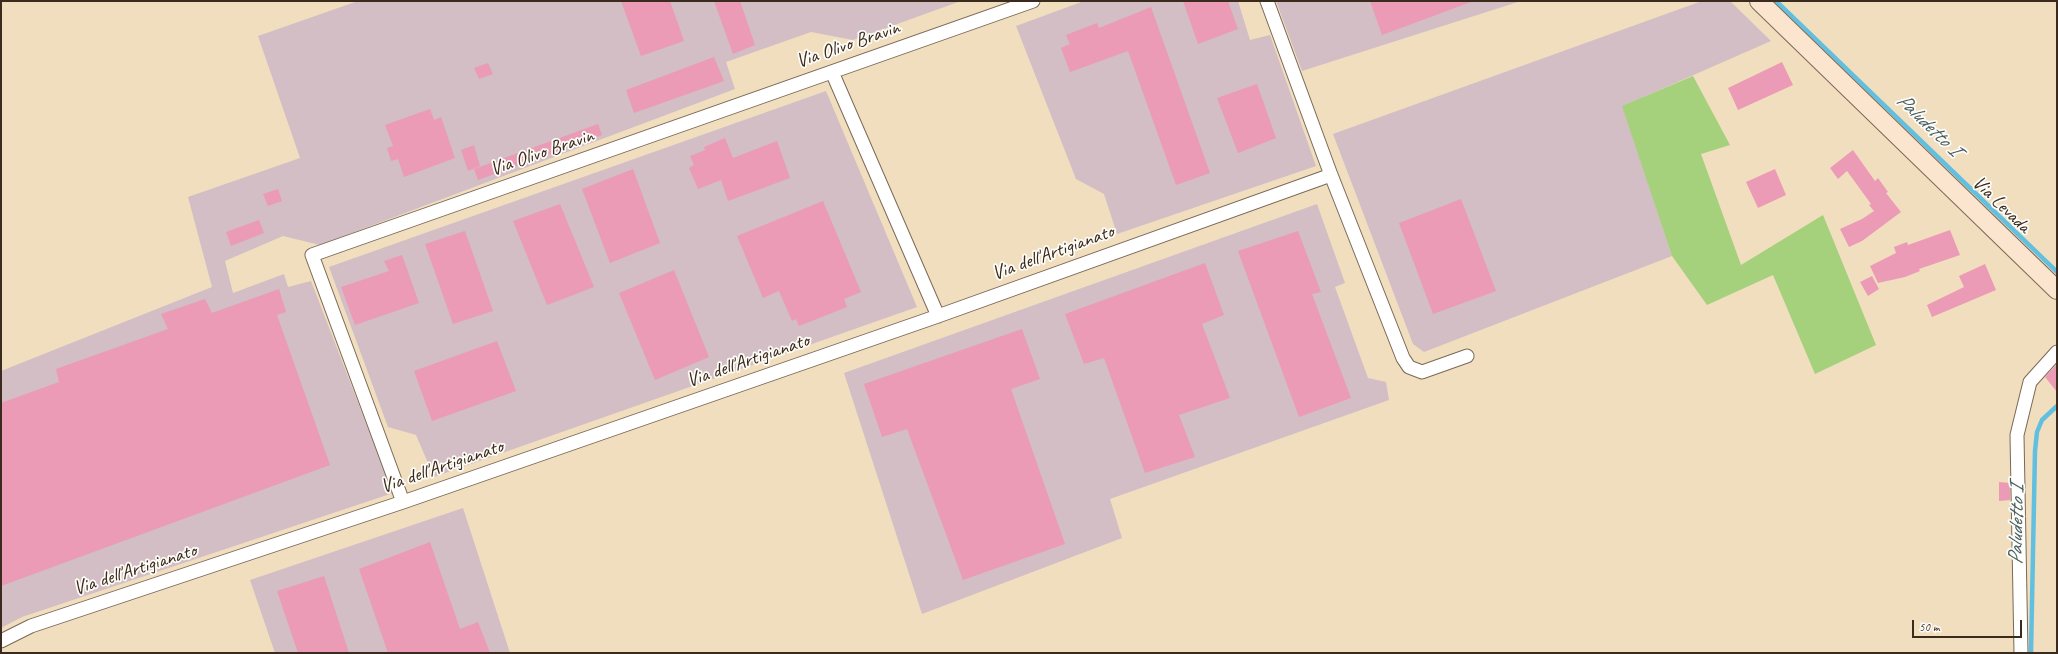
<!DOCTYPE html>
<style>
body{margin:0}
#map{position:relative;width:2058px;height:654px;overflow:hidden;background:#f1debf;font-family:Caveat,sans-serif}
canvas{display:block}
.frame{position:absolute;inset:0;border:2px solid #3b2a1e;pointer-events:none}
.scale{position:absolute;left:1912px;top:620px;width:110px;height:18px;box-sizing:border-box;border:2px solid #3b2a1e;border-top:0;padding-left:5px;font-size:12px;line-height:14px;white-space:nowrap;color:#3b2a1e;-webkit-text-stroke:3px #fdfcf7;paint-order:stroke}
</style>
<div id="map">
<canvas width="2058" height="654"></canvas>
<div class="frame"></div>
<div class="scale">50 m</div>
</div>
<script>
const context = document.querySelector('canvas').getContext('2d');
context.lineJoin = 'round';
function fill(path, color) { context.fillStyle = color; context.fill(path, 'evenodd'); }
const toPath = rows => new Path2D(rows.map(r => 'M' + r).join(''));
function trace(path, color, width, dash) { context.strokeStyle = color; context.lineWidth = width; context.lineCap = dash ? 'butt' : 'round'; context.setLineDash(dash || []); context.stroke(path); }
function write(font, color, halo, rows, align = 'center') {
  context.font = font + ' Caveat,sans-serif'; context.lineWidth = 3.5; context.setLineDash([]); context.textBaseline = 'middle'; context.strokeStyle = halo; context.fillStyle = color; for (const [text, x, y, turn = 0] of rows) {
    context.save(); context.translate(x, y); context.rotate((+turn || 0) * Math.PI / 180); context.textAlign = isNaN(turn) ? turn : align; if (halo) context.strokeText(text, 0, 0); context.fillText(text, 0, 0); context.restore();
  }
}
const industrial = toPath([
 [358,1,961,1,853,40,811,32,726,62,735,89,320,245,283,236,225,261,233,293,284,274,288,287,311,281,393,493,22,617,1,628,1,371,212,287,188,197,300,158,258,36],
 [1084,1,1238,1,1250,40,1270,35,1316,166,1117,234,1104,194,1076,179,1016,26],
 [1276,1,1521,1,1302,71],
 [1702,1,1730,1,1771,41,1623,106,1672,256,1424,352,1413,344,1333,134],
 [826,91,917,307,434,477,416,435,388,427,329,267],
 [1317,204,1345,283,1335,287,1368,378,1386,382,1389,400,1110,499,1122,538,922,614,844,373],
 [463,508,510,653,275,653,250,580]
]);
const green = toPath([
 [1693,76,1730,145,1701,154,1741,265,1823,215,1876,345,1815,374,1773,275,1707,305,1672,256,1622,106]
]);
const stream = toPath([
 [1776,1,2057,272],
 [2031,653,2035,451,2037,432,2042,420,2057,406]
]);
const building = toPath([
 [621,1,670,1,684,41,641,56],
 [714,1,740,1,755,45,733,54],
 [1183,1,1228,1,1238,29,1198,44],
 [1370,1,1471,1,1471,2,1382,35],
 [1151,7,1210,173,1176,185,1128,51,1070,72,1061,48,1070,44,1066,35,1097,23,1099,28],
 [714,57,724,81,634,113,626,90],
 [1782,62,1793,85,1738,110,1728,88],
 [488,63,493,74,479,79,474,68],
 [1257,84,1276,138,1238,153,1217,98],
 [430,109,434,120,441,117,455,158,404,177,398,159,391,161,387,148,393,146,385,125],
 [598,124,602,135,478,180,474,169],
 [725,138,733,158,777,141,790,178,728,201,721,180,698,189,689,168,694,165,690,156,705,150,704,147],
 [474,145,480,166,468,171,461,150],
 [1853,150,1875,181,1878,178,1888,192,1886,193,1901,212,1862,241,1849,247,1840,229,1862,219,1874,211,1869,205,1871,204,1847,171,1838,179,1830,168],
 [633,169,660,243,610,263,582,189],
 [1775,169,1786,195,1758,208,1746,182],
 [278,189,282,201,268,206,263,194],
 [1461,199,1496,291,1433,314,1399,223],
 [823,201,861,292,844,299,847,307,799,326,796,319,792,321,779,291,763,298,737,236],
 [560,204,594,287,547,305,513,221],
 [259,220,264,233,231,246,226,232],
 [1950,230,1960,255,1919,269,1920,271,1905,277,1878,283,1870,266,1896,253,1894,247,1907,242,1908,245],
 [465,231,493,311,453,324,425,244],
 [1298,231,1321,292,1312,294,1351,398,1299,417,1238,251],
 [402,255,419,303,355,325,341,287,389,271,384,261],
 [1205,263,1224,315,1202,324,1230,398,1179,415,1195,457,1145,473,1104,358,1084,364,1065,314],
 [1985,264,1996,290,1932,317,1927,305,1964,287,1959,276],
 [674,270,709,357,655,380,619,293],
 [1872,276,1879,289,1868,296,1860,282],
 [279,289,286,312,277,315,330,465,1,586,1,403,59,382,56,369,168,329,161,314,205,299,212,313],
 [1022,329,1040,379,1011,389,1065,544,963,580,907,429,882,437,864,384],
 [497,341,516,391,432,421,414,371],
 [2057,364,2057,392,2045,377],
 [1999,482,2010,483,2010,500,1999,501],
 [430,542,460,629,478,622,490,653,388,653,359,569],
 [324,576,349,653,298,653,277,591]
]);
const street = toPath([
 [1267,1,1331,175,1403,358,1409,367,1422,372,1467,356],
 [832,72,938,316],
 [403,502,312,255,1033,1],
 [1,641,31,626,403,502,938,316,1331,175],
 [2021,653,2017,435,2030,382,2057,352]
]);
const secondary = toPath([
 [1759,1,2057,290]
]);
const streetNames = [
 ["Via Olivo Bravin",848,45,-19],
 ["Via Olivo Bravin",542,153,-19],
 ["Via Levada",2001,205,44],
 ["Via dell'Artigianato",1053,253,-20],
 ["Via dell'Artigianato",748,361,-19],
 ["Via dell'Artigianato",442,467,-19],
 ["Via dell'Artigianato",135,570,-18]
];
const waterNames = [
 ["Paludetto I",1928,125,44],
 ["Paludetto I",2017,525,-89]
];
fill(industrial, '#d2bec4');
fill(green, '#a5d07c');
trace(stream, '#61bfdf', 4.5);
fill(building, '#eb9bb5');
trace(street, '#7b6956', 15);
trace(secondary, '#7b6956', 20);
trace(street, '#fff', 13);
trace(secondary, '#fbe5cf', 18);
write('20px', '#3b2a1e', '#fdfcf7', streetNames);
write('italic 21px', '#485e62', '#fdfcf7', waterNames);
</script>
